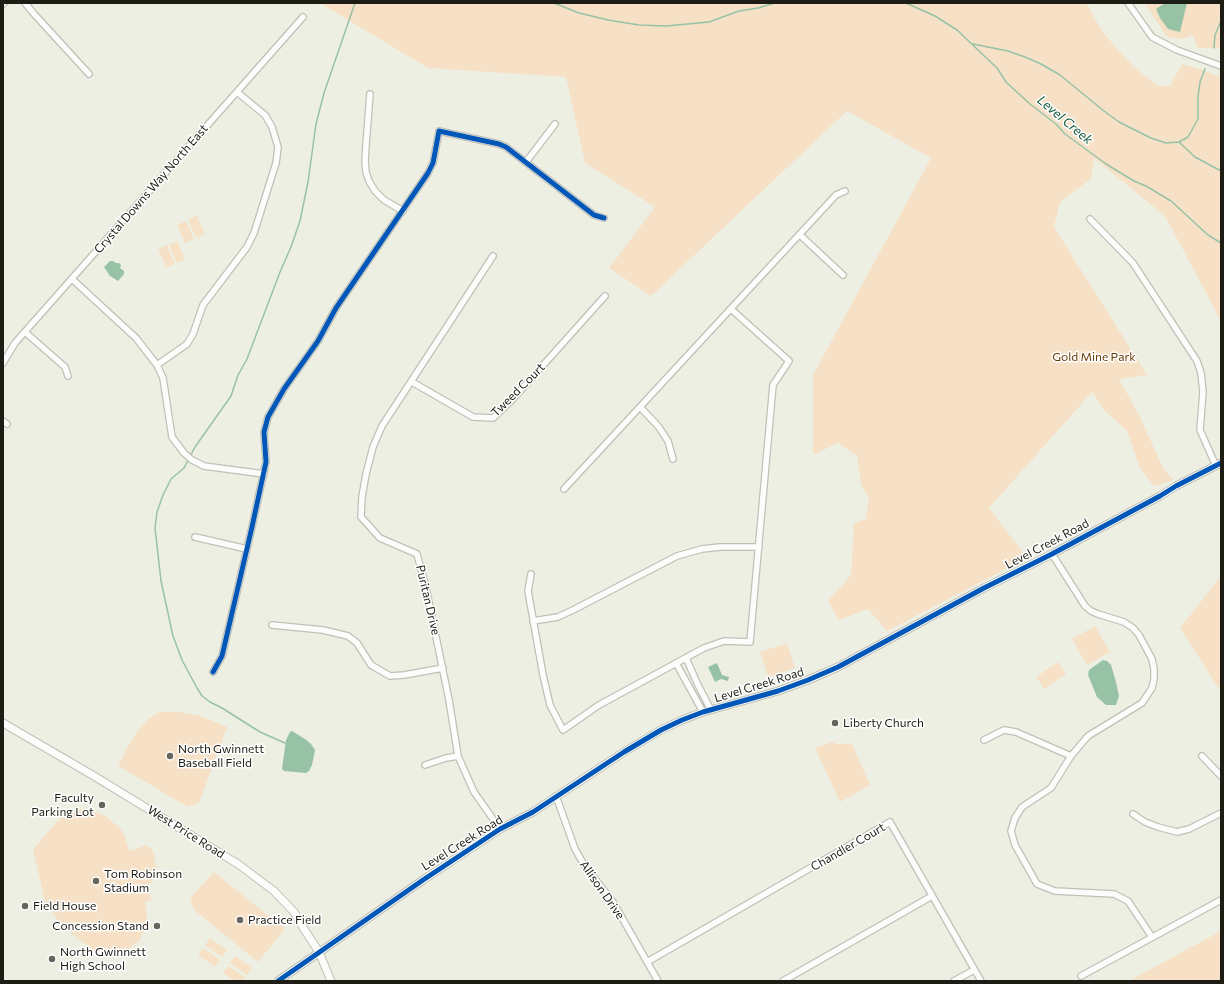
<!DOCTYPE html>
<style>
body{margin:0}
#map{position:relative;width:1224px;height:984px;overflow:hidden;background:#eeefe3;font-family:Commissioner,sans-serif}
canvas{display:block}
.frame{position:absolute;inset:0;border:4px solid #1d1d15;pointer-events:none}
</style>
<div id="map">
<canvas width="1224" height="984"></canvas>
<div class="frame"></div>
</div>
<script>
const context = document.querySelector('canvas').getContext('2d');
context.lineJoin = 'round';
function fill(path, color) { context.fillStyle = color; context.fill(path, 'evenodd'); }
const toPath = rows => new Path2D(rows.map(r => 'M' + r).join(''));
function trace(path, color, width, dash) { context.strokeStyle = color; context.lineWidth = width; context.lineCap = dash ? 'butt' : 'round'; context.setLineDash(dash || []); context.stroke(path); }
function write(font, color, halo, rows, align = 'center') {
  context.font = font + ' Commissioner,sans-serif'; context.lineWidth = 3; context.setLineDash([]); context.textBaseline = 'middle'; context.strokeStyle = halo; context.fillStyle = color; for (const [text, x, y, turn = 0] of rows) {
    context.save(); context.translate(x, y); context.rotate((+turn || 0) * Math.PI / 180); context.textAlign = isNaN(turn) ? turn : align; if (halo) context.strokeText(text, 0, 0); context.fillText(text, 0, 0); context.restore();
  }
}
const green = toPath([
 [320,3,1086,3,1101,29,1116,48,1134,67,1158,86,1170,86,1182,64,1197,68,1221,77,1221,321,1165,216,1094,158,1091,179,1060,202,1054,227,1147,375,1119,379,1139,415,1164,470,1174,480,1154,486,1140,468,1127,431,1104,410,1092,392,989,508,1027,558,887,631,868,609,839,620,828,601,851,575,854,523,866,519,869,498,861,485,857,456,838,443,813,455,813,375,931,158,847,111,651,296,609,268,655,207,585,163,566,77,428,68],
 [1147,3,1221,3,1221,48,1197,48,1193,35,1183,39,1167,37,1145,4],
 [197,216,205,234,196,238,188,219],
 [186,221,194,239,185,243,177,225],
 [177,241,185,259,177,263,169,245],
 [167,245,175,264,166,267,158,249],
 [1221,576,1221,692,1180,628],
 [1095,626,1110,652,1087,665,1072,639],
 [787,643,795,668,768,677,760,652],
 [1058,662,1066,674,1044,689,1036,677],
 [159,712,180,712,201,716,227,727,199,803,188,807,118,766,128,746,137,732,147,720],
 [832,742,837,744,852,744,870,785,840,802,815,748],
 [85,808,105,816,119,827,124,834,129,851,147,845,153,851,158,876,146,887,152,899,145,903,147,912,147,925,139,941,126,951,108,954,93,950,61,925,45,902,33,849,63,815],
 [214,872,285,929,258,962,194,910,190,898],
 [1221,931,1221,981,1129,981],
 [210,938,227,950,222,957,205,945],
 [203,948,220,960,215,967,198,955],
 [235,956,252,968,247,975,230,963],
 [228,966,245,977,243,981,235,981,223,973]
]);
const water = toPath([
 [1165,3,1187,3,1180,32,1168,29,1160,18,1156,9],
 [110,261,113,261,116,263,119,263,121,265,120,268,124,271,124,274,118,281,110,276,104,267],
 [1103,660,1107,661,1111,665,1116,682,1119,696,1116,705,1106,705,1097,697,1090,680,1088,675,1089,670],
 [717,663,722,675,729,677,728,681,721,679,715,682,708,667],
 [292,731,305,739,311,744,315,750,312,765,309,771,306,773,284,771,282,769,286,740,290,732]
]);
const stream = toPath([
 [554,3,579,13,608,20,639,25,666,26,709,22,739,11,758,8,775,3],
 [906,3,935,16,957,30,997,68,1006,82,1030,104,1056,124,1065,134,1106,164,1134,181,1146,186,1171,201,1208,235,1221,243],
 [973,44,1008,51,1025,57,1041,64,1060,75,1104,111,1119,122,1151,138,1166,143,1179,142,1188,137,1198,119,1198,97,1200,82,1205,69],
 [1214,48,1215,35,1221,21],
 [1179,142,1195,157,1221,171],
 [285,743,260,732,222,708,210,702,202,696,197,688,182,660,173,636,161,581,155,528,157,512,163,495,171,479,184,468,195,447,231,396,238,375,247,359,280,272,291,247,300,221,308,182,316,124,324,93,355,3]
]);
const minor = toPath([
 [25,3,35,15,89,74],
 [1128,3,1152,37,1177,50,1221,66],
 [3,4,4,3],
 [370,94,366,145,365,161,366,172,369,181,375,191,384,200,403,211],
 [526,162,555,124],
 [1090,219,1133,263,1197,361,1201,373,1203,392,1200,430,1216,466],
 [800,235,843,275],
 [493,256,382,426,373,447,366,474,362,497,361,517,380,538,417,554,426,588,449,700,458,756,474,792,500,829],
 [72,279,136,338,157,365,163,378,172,437,184,453,192,460,204,466,264,474],
 [25,332,65,367,68,376],
 [3,363,15,343,303,17],
 [157,365,187,344,193,334,203,305,247,247,254,233,276,163,278,147,272,127,265,115,237,92],
 [412,382,473,417,493,418,512,400,605,296],
 [640,407,658,426,668,441,673,459],
 [3,421,7,424],
 [564,489,836,195,845,191],
 [195,537,247,549],
 [1052,554,1085,606,1091,611,1098,614,1124,622,1133,628,1139,635,1152,659,1154,669,1154,679,1152,688,1142,703,1088,736,1071,756,1051,788,1022,807,1015,818,1011,831,1015,845,1037,884,1055,891,1114,894,1128,901,1152,937],
 [531,574,528,591,543,675,550,705,563,730,599,705,704,648,724,641,750,642,773,385,789,361,731,309],
 [533,621,558,617,573,610,677,556,702,549,720,547,759,547],
 [272,625,323,630,348,636,357,643,371,665,390,676,404,675,443,668],
 [686,658,698,685,711,710],
 [676,663,703,712],
 [213,672,222,656,252,527,266,462,264,432,268,417,284,389,318,341,336,308,428,173,433,163,439,131,499,144,506,147,594,215,604,218],
 [984,740,1004,730,1016,732,1071,756],
 [1202,756,1221,776],
 [425,765,446,758,458,756],
 [556,796,575,849,584,865,613,902,658,981],
 [1133,814,1145,822,1158,827,1177,832,1189,829,1221,813],
 [647,962,890,822,981,981],
 [1081,976,1221,900],
 [783,981,932,896],
 [954,981,974,970]
]);
const tertiary = toPath([
 [3,723,94,776,238,864,274,891,294,912,304,929,319,952,331,981],
 [278,981,423,880,500,829,533,812,624,752,661,730,682,720,703,712,778,691,808,680,838,667,984,588,1052,554,1160,496,1176,486,1221,463]
]);
const cycleway = toPath([
 [213,672,222,656,252,527,266,462,264,432,268,417,284,389,318,341,336,308,428,173,433,163,439,131,499,144,506,147,594,215,604,218],
 [278,981,423,880,500,829,533,812,624,752,661,730,682,720,703,712,778,691,808,680,838,667,984,588,1052,554,1160,496,1176,486,1221,463]
]);
const markers = [
 [835,723,4,"#66665d"],
 [170,756,4,"#66665d"],
 [102,805,4,"#66665d"],
 [96,881,4,"#66665d"],
 [25,906,4,"#66665d"],
 [240,920,4,"#66665d"],
 [157,926,4,"#66665d"],
 [52,959,4,"#66665d"]
];
const streetNames = [
 ["Crystal Downs Way North East",151,189,-49],
 ["Tweed Court",518,390,-45],
 ["Level Creek Road",1047,544,-28],
 ["Puritan Drive",428,600,77],
 ["Level Creek Road",759,685,-17],
 ["West Price Road",186,832,32],
 ["Level Creek Road",462,843,-32],
 ["Chandler Court",848,847,-30],
 ["Allison Drive",602,890,55]
];
const parkNames = [
 ["Gold Mine Park",1094,357]
];
const poiNames = [
 ["Liberty Church",843,723],
 ["North Gwinnett",178,749],
 ["Baseball Field",178,763],
 ["Faculty",94,798,"right"],
 ["Parking Lot",94,812,"right"],
 ["Tom Robinson",104,874],
 ["Stadium",104,888],
 ["Field House",33,906],
 ["Practice Field",248,920],
 ["Concession Stand",149,926,"right"],
 ["North Gwinnett",60,952],
 ["High School",60,966]
];
const waterNames = [
 ["Level Creek",1065,120,40]
];
fill(green, '#f6e1c7');
fill(water, '#97c2a5');
trace(stream, '#97c2a5', 1.5);
trace(minor, '#c0c0b7', 8);
trace(tertiary, '#c0c0b7', 9);
trace(minor, '#fcfdfb', 5.5);
trace(tertiary, '#fcfdfb', 7);
trace(cycleway, '#0057b8', 5);
for (const [x, y, r, color] of markers) { const dot = new Path2D(); dot.arc(x, y, r, 0, 2 * Math.PI); context.fillStyle = color; context.fill(dot); trace(dot, '#fff', 1.5); }
write('12px', '#1d1d15', '#fff', streetNames);
write('12px', '#693c03', '#fff', parkNames);
write('12px', '#1d1d15', '#fff', poiNames, 'left');
write('italic 13px', '#135a38', '#fff', waterNames);
</script>
